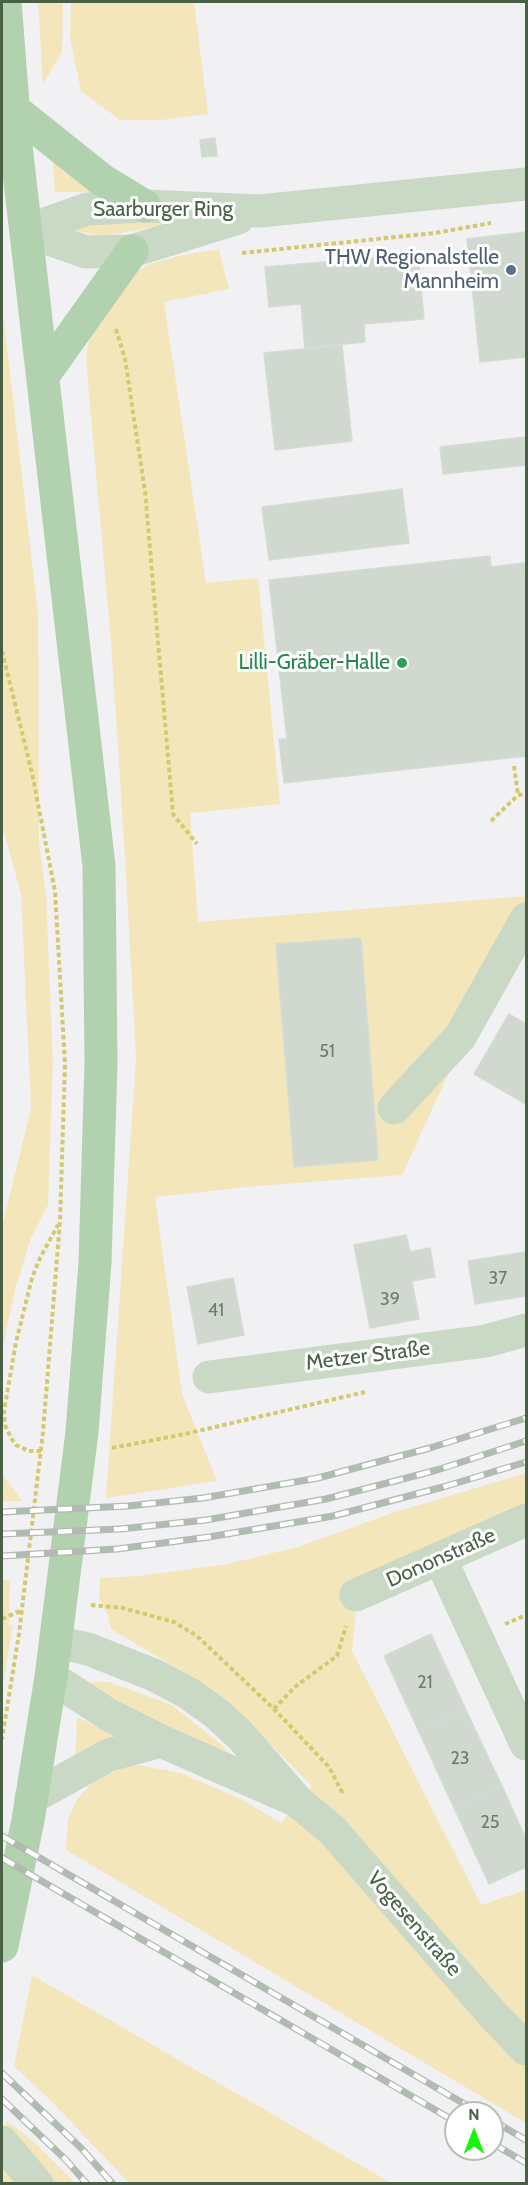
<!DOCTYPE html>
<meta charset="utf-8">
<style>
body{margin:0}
#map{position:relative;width:528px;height:2185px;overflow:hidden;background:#f1f0f3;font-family:Cabin,sans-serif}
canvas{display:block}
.frame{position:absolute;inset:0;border:3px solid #4a6046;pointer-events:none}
.north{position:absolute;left:444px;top:2101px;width:60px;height:60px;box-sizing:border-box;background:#fff;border:2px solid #b7bfb5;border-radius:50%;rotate:0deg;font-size:16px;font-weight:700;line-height:24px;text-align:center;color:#4a6046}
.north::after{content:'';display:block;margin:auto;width:21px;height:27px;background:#17f508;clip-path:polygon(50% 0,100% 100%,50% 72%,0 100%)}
</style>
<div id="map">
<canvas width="528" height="2185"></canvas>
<div class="frame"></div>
<div class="north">N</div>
</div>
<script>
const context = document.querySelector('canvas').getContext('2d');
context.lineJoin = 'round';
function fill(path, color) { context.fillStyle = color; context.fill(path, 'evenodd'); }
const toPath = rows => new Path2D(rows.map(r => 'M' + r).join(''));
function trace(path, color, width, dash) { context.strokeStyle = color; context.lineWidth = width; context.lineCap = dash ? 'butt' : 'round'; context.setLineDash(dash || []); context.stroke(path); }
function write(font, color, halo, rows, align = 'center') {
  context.font = font + ' Cabin,sans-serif'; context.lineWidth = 6; context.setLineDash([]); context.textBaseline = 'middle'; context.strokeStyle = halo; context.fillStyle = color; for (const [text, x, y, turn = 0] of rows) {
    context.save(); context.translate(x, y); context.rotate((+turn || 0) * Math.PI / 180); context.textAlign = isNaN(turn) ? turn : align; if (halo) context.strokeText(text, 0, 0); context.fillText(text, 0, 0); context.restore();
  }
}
const green = toPath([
 [38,2,63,2,62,52,43,84],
 [71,2,194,2,208,114,161,120,120,120,81,91,70,37],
 [52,154,102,192,55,192],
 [94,214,172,224,103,236,80,232,68,222],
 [219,249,229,289,164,302,206,583,258,578,280,804,190,813,198,922,526,896,526,904,402,1175,257,1186,155,1197,182,1394,217,1481,106,1498,136,1059,125,856,111,642,86,360,90,329,125,279,149,264,184,255],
 [2,304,38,614,39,842,46,895,53,1062,48,1205,31,1238,16,1286,2,1350,2,1227,31,1108,21,894,2,825],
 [526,1473,526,1508,359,1582,352,1651,481,1905,526,1890,526,2123,66,1850,68,1819,77,1799,95,1780,132,1764,180,1773,241,1799,281,1823,312,1786,260,1734,188,1675,111,1629,108,1615,99,1598,100,1578,140,1576,227,1564,298,1547,392,1513],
 [2,1474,22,1501,2,1501],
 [2,1580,10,1580,9,1626,13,1624,2,1691],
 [92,1682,109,1682,172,1705,229,1751,199,1744,90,1686],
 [77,1717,117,1736,75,1761],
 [32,1975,391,2183,129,2183,51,2101,14,2066],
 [7,2121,34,2142,75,2183,2,2184,2,2139]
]);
const building = toPath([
 [215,138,217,156,202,157,200,140,215,138],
 [526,232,526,357,480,362,467,239,526,232],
 [418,254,424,319,364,324,365,342,305,348,301,304,269,307,265,267,418,254],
 [342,345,352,441,275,450,264,353,342,345],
 [526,437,526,465,443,474,440,447,526,437],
 [402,489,409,543,269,560,262,507,402,489],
 [490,556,491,567,524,563,526,587,526,756,284,783,279,739,287,739,269,580,490,556],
 [361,938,378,1160,294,1167,276,944,361,938],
 [509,1014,526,1024,526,1104,474,1074,509,1014],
 [406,1235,410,1252,430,1248,435,1277,412,1281,419,1319,370,1328,354,1245,406,1235],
 [525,1252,526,1296,475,1304,468,1261,525,1252],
 [233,1278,244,1335,198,1344,187,1287,233,1278],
 [431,1634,466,1710,419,1732,384,1656,431,1634],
 [466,1710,502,1786,454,1808,419,1732,466,1710],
 [502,1786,526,1839,526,1867,489,1884,454,1808,502,1786]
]);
const path = toPath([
 [242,253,435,233,491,223],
 [116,329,125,359,145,491,173,814,197,844],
 [2,651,32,773,55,891,65,1064,60,1221,43,1432,19,1634,2,1739],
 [514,766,518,795],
 [491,821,518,795,526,794],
 [112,1448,185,1434,365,1392],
 [41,1451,29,1451,16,1445,11,1438,5,1425,4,1411,16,1342,32,1278,40,1258,58,1225],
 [91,1605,123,1608,174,1622,197,1636,274,1709,329,1767,342,1792,341,1794],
 [2,1619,22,1610],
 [505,1624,526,1615],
 [274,1709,296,1686,337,1656,346,1626]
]);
const minor = toPath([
 [26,231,87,209,145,206,260,211,526,184],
 [26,231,86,252,132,251,238,218],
 [394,1108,460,1037,526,919],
 [209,1377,486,1341,526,1330],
 [440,1558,526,1744],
 [356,1595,526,1520],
 [57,1642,88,1649,154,1675,188,1693,216,1713,241,1736,298,1802,332,1830,494,2016,526,2049],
 [51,1677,109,1715,161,1741,290,1798],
 [31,1798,109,1755,161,1741],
 [2,2142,37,2184]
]);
const major = toPath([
 [13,109,102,180,145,206],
 [43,376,132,251],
 [2,1946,28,1820,51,1677,82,1432,95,1263,101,1063,99,866,17,155,5,2]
]);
const rail = toPath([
 [2,1512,128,1506,203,1498,318,1478,430,1448,526,1418],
 [2,1534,120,1529,206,1520,326,1499,437,1470,526,1441],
 [2,1556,117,1549,209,1537,333,1516,443,1487,526,1462],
 [2,1836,480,2113],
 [2,1858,456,2122],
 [2,2073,81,2148,113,2184],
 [2,2099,67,2161,87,2184],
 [492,2120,526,2140],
 [492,2143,526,2163]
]);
const markers = [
 [511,270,6,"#5c6f8a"],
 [402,663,6,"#2e9e5b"]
];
const numberNames = [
 ["51",327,1052],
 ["37",498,1279],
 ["39",390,1300],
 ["41",216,1311],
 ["21",425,1683],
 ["23",460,1759],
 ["25",490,1823]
];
const streetNames = [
 ["Saarburger Ring",163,210],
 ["Metzer Straße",368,1356,-7],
 ["Dononstraße",441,1558,-24],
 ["Vogesenstraße",414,1924,49]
];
const serviceNames = [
 ["THW Regionalstelle",499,258],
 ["Mannheim",499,282]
];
const leisureNames = [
 ["Lilli-Gräber-Halle",390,663]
];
fill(green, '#f4e6bb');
fill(building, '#d0d8d0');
trace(building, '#d4dcd4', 1.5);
trace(path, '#d5c970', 4, [4.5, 3]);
trace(minor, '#c9d9c6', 33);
trace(major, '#b2d1ae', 33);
trace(rail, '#b2bbb2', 7);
trace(rail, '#fff', 4.5, [14]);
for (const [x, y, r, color] of markers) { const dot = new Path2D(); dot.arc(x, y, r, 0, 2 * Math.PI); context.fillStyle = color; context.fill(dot); trace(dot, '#fff', 2); }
write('18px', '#6c7e68', null, numberNames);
write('21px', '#4a6046', '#fff', streetNames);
write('21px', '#4e5e75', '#fff', serviceNames, 'right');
write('21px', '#27864d', '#fff', leisureNames, 'right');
</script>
